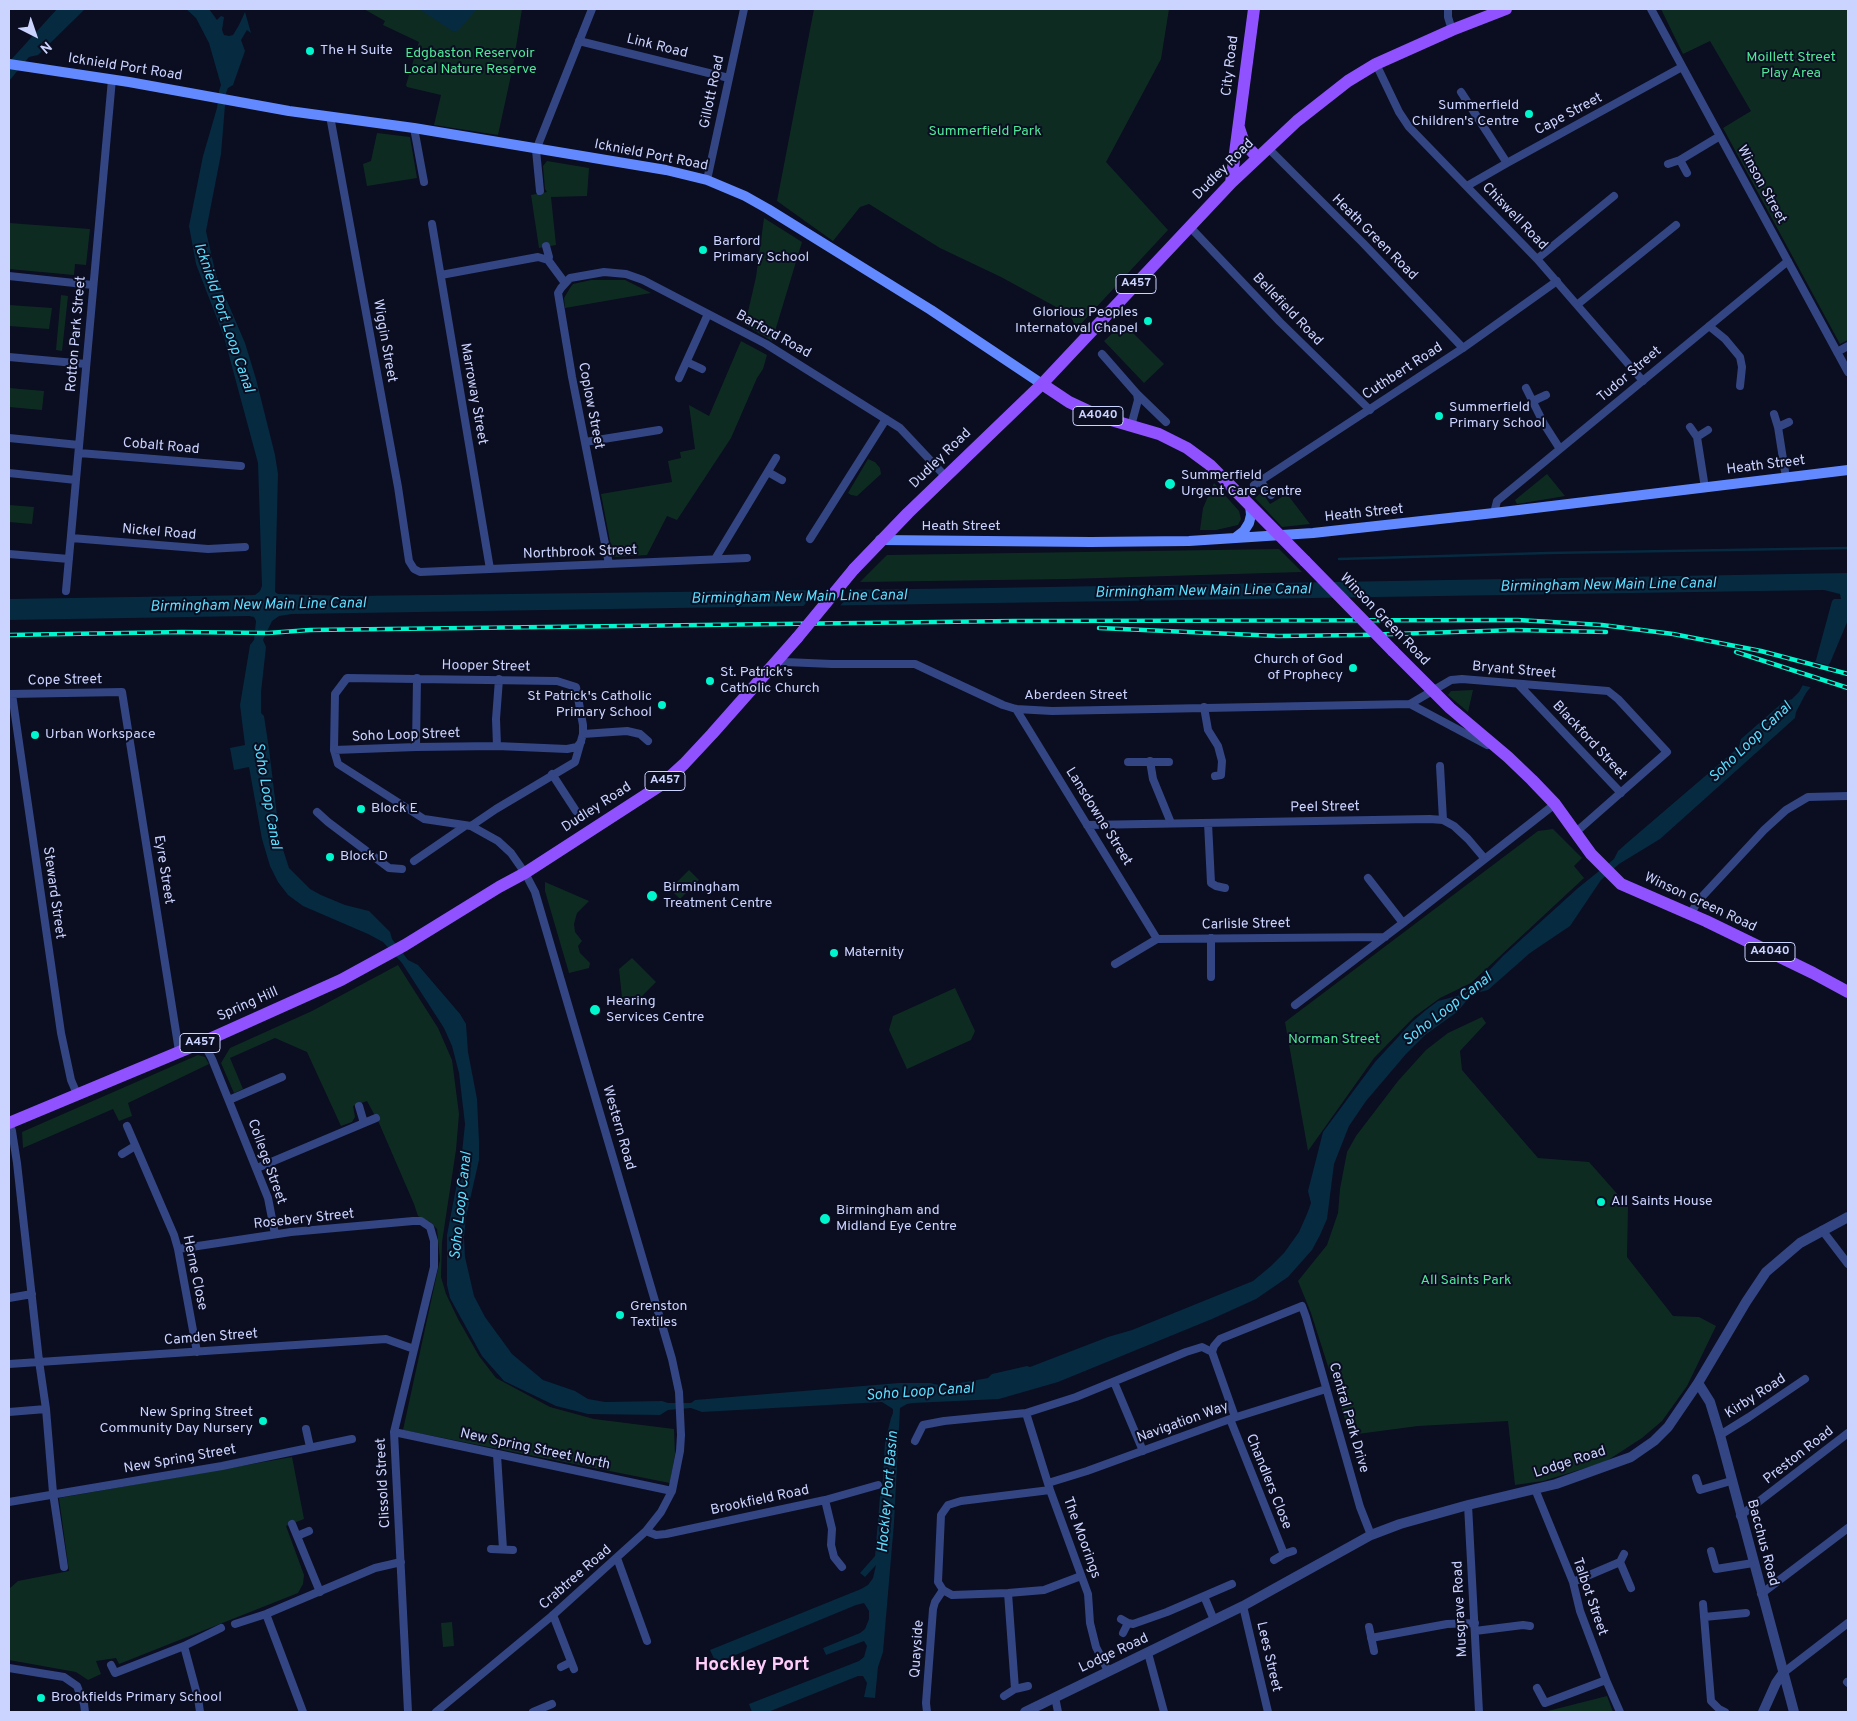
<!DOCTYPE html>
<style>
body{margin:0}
#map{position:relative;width:1857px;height:1721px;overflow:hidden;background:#0b0d21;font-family:Overpass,sans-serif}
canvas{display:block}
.frame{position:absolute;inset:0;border:10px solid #cbd3ff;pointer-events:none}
.north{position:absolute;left:10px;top:10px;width:50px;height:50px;-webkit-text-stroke:4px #0b0d21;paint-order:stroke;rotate:139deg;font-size:14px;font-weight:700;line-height:20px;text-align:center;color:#cbd3ff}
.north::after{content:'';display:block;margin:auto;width:18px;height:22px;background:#cbd3ff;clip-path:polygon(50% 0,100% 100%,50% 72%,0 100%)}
</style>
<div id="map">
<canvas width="1857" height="1721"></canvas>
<div class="frame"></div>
<div class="north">N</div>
</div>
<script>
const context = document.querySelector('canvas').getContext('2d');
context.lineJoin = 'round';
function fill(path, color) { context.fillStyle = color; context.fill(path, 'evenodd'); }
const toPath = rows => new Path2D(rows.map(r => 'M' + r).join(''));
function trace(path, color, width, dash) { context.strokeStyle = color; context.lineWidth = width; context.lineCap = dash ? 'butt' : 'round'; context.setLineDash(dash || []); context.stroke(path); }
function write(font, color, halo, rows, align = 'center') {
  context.font = font + ' Overpass,sans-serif'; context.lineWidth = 4; context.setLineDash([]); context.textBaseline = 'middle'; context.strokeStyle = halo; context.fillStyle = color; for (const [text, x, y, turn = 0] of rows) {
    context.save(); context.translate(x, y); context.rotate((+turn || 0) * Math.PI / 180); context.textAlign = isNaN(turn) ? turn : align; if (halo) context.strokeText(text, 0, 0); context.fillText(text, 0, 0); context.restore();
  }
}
const green = toPath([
 [364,9,522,9,513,66,498,135,434,125,441,95,407,87,406,85,419,42,383,25,385,21],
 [814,9,1169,9,1161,59,1106,162,1168,230,1077,328,1069,314,1001,277,940,248,869,204,860,207,833,241,777,201],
 [1661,9,1848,9,1848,340,1840,344,1723,128,1751,111,1710,41,1683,54],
 [377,133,410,137,417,178,367,186,363,164,371,161],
 [547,161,589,168,587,196,551,197,556,245,539,248,531,195,547,192,545,189,543,166],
 [764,218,802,242,772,341,745,325,756,277],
 [9,223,90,229,86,265,75,264,74,275,9,269],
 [591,280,625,280,651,293,565,308,564,298,570,288,573,284],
 [61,295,68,296,62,351,56,350],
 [9,305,52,308,49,329,9,326],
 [1123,323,1164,364,1144,383,1104,341],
 [741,341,767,355,763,369,757,378,731,438,677,520,667,516,647,555,613,557,601,494,672,482,668,461,681,458,680,452,695,449,689,405,709,416],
 [9,388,44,391,42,410,9,407],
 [868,459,875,462,880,468,881,474,857,496,851,495,848,493],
 [1547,474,1565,496,1517,504,1515,500],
 [1214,483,1239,511,1241,519,1238,525,1216,530,1200,530,1203,508],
 [1262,492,1270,504,1287,494,1310,524,1282,527,1255,498],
 [9,505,34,507,32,524,9,522],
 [1279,549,1302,572,1067,579,860,582,887,555],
 [1473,690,1468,712,1448,695,1451,691],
 [1553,829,1582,858,1574,866,1584,878,1471,983,1440,998,1414,1017,1374,1058,1308,1151,1285,1022,1538,831],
 [689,870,699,880,680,899,670,889],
 [545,882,589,901,577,913,574,924,575,932,582,941,578,946,580,953,590,963,589,968,569,973,545,891],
 [632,958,656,982,635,1003,623,1007,619,969],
 [398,965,438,1028,452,1060,459,1114,456,1150,442,1242,441,1277,446,1294,458,1319,479,1356,496,1378,550,1407,594,1419,674,1429,675,1454,670,1483,403,1430,440,1260,437,1229,430,1222,418,1216,414,1204,379,1123,367,1101,353,1106,355,1117,352,1122,341,1126,307,1052,275,1038,230,1058,243,1089,234,1093,221,1063,230,1048,312,1011],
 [955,988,975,1031,971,1040,907,1069,889,1030,893,1016],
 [1482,1017,1486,1023,1460,1051,1462,1070,1538,1158,1589,1162,1628,1206,1627,1257,1673,1316,1699,1317,1716,1326,1687,1386,1662,1421,1642,1438,1605,1462,1543,1481,1515,1485,1508,1421,1418,1426,1350,1435,1311,1313,1298,1281,1327,1245,1338,1213,1340,1189,1347,1152,1356,1136,1398,1081,1426,1050,1448,1033],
 [198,1055,205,1057,209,1064,128,1103,132,1116,119,1121,113,1109,23,1148,22,1132],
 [292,1457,304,1519,286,1526,304,1575,303,1584,298,1593,119,1664,116,1658,96,1661,101,1674,88,1680,76,1672,9,1660,9,1589,18,1581,69,1571,59,1498],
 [452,1622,454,1646,443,1647,441,1623],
 [1607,1696,1613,1712,1544,1712]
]);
const water = toPath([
 [57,9,85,9,38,55,29,57,9,81,9,62],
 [186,9,209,9,217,20,221,16,224,17,222,30,224,35,229,36,233,35,239,25,245,12,251,33,247,30,241,40,245,51,233,85,228,88,226,93,221,154,206,231,216,275,245,343,256,379,275,455,278,474,275,592,278,594,351,596,989,588,1848,573,1848,620,1830,663,1806,693,1796,712,1795,718,1660,839,1619,864,1601,880,1570,926,1530,953,1488,990,1476,993,1468,999,1457,1012,1425,1035,1406,1054,1366,1101,1349,1126,1334,1164,1327,1219,1320,1235,1312,1250,1288,1277,1256,1299,1212,1319,1058,1382,999,1399,913,1403,907,1404,900,1408,894,1523,883,1652,878,1667,875,1698,864,1697,867,1683,863,1676,858,1676,768,1712,752,1712,749,1704,859,1661,864,1657,867,1646,864,1641,826,1655,823,1648,860,1633,865,1629,869,1619,869,1611,864,1603,856,1605,716,1663,710,1650,861,1589,868,1585,873,1578,876,1565,865,1577,860,1573,875,1556,880,1496,882,1493,885,1442,891,1418,893,1413,893,1409,882,1402,702,1412,691,1408,668,1410,660,1415,588,1414,556,1406,504,1381,482,1356,450,1298,447,1285,447,1235,461,1162,465,1124,459,1073,452,1046,444,1028,402,963,383,942,368,934,303,906,288,895,278,882,270,866,262,839,249,767,234,770,230,748,245,745,240,705,250,645,254,640,256,621,254,617,249,616,9,620,9,599,255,595,260,591,262,586,258,463,224,337,196,264,189,226,203,156,217,108,219,91,221,85,209,43,196,18],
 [1824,590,1840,594,1841,599,1834,599,1832,601,1816,660,1799,692,1792,699,1782,703,1741,739,1739,747,1627,843,1618,851,1614,859,1578,888,1503,956,1473,987,1464,994,1438,1001,1426,1010,1412,1022,1375,1062,1323,1132,1308,1191,1311,1203,1307,1214,1299,1232,1284,1253,1271,1266,1253,1281,1132,1330,1108,1337,1030,1367,1027,1366,992,1374,988,1378,943,1386,930,1383,899,1383,695,1400,691,1403,668,1403,662,1401,605,1402,588,1399,575,1391,543,1380,512,1354,485,1317,474,1296,465,1257,464,1237,466,1217,479,1160,479,1141,477,1099,468,1052,466,1024,460,1014,418,965,408,960,392,939,390,932,369,911,345,905,321,895,310,889,289,868,280,840,269,749,264,716,261,713,261,692,266,647,263,640,272,621,279,616,292,614],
 [419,9,477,9,459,30,454,32]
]);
const pier = toPath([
 [818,588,856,588,838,608,801,609],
 [1812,661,1831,666,1814,688,1801,685]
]);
const stream = toPath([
 [1339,559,1548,553,1848,548]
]);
const minor = toPath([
 [1448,9,1448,17,1452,30],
 [1651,9,1848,372],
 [579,41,729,78],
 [1376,64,1399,112,1409,127,1537,259,1643,381],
 [1461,92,1507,163],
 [330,116,398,487,409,561,414,569,420,572,747,558],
 [414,128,424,182],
 [1267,147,1363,243,1463,348],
 [1680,160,1687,173],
 [1668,164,1680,160,1720,136],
 [707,180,744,9],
 [1467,186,1507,163,1682,67],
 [540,191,536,150,592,9],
 [432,224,490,569],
 [1189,226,1280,322,1370,410],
 [546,246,549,257,548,260],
 [1537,259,1614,196],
 [441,275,538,257,548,260,565,283],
 [9,276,93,285],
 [1578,304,1676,225],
 [1709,326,1725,339,1740,357,1742,367,1740,386],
 [1837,352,1848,346],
 [1102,354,1137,394,1166,422],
 [9,357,86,364],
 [687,362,702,369],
 [679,378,708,314],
 [1526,388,1544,424,1560,449],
 [1533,401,1546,395],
 [1774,414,1778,427,1786,478],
 [1131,426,1138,400,1137,394],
 [1690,427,1697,437,1705,488],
 [1778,427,1789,422],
 [1697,437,1708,430],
 [9,438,79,445],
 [585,442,659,430],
 [79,453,241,466],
 [768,472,782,480],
 [9,473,76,480],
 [1260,481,1271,495],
 [1254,485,1463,348,1557,281],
 [1494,513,1497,501,1788,261],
 [71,538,208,549,245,547],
 [810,539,886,419],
 [9,554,69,559],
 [715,559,776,458],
 [609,564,572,377,558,293,561,288,570,278,604,272,626,274,643,280,766,344,900,428,945,476],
 [66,591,112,79],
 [778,660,785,662,832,664,915,664,1003,705,1016,709,1052,711,1410,704,1451,680,1462,679,1608,691,1618,699,1667,752,1576,832],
 [1518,684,1621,793],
 [9,694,122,692,179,1051],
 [12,694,61,1033,71,1080,77,1094],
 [1410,704,1487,745],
 [1204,707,1208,730,1218,746,1222,761,1221,775,1215,776],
 [1016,709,1157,939],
 [583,734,627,731,640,734,648,741],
 [497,746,496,719,499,679],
 [416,747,417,678],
 [334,750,416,747,497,746,567,749,577,747,581,742],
 [1150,761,1153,779,1171,823],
 [1128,762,1169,762],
 [1440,766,1443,820],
 [552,774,576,811],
 [317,812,328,822,389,868,402,869],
 [1208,823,1211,883,1216,886,1225,888],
 [1087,825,1430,819,1443,820,1454,826,1468,839,1485,859],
 [414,861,465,826],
 [1368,878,1403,923],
 [1690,915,1698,901,1764,830,1786,810,1808,797,1848,796],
 [1211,938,1211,977],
 [1115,964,1157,939,1385,937],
 [1295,1005,1403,923,1555,804],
 [203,1042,212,1059,268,1198,275,1234],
 [229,1100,282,1077],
 [359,1106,364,1123],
 [9,1123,12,1131,17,1163,39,1361,46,1409,53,1493,64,1567],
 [127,1126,174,1235,178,1249,197,1352],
 [122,1154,135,1146],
 [257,1168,376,1118],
 [1822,1230,1848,1264],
 [178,1249,291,1232,413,1221,421,1221,430,1227,434,1241,434,1267,394,1432,408,1712],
 [9,1298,32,1294],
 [9,1364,386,1339,414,1349],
 [1114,1382,1143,1451],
 [9,1412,46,1409],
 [1026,1413,1050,1490,1088,1594,1090,1623,1096,1647,1108,1671],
 [1235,1417,1212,1352,1214,1346,1220,1339,1302,1306,1306,1317,1360,1507,1371,1535],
 [1230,1419,1284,1554],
 [306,1429,310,1447],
 [394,1432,672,1491],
 [1720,1435,1749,1417,1805,1379],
 [915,1441,923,1425,944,1421,1026,1413,1076,1397,1186,1352,1202,1347,1212,1352],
 [497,1455,503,1549],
 [1696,1478,1700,1490,1731,1481],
 [1048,1483,1087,1471,1230,1419,1326,1389],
 [1535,1489,1573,1582,1580,1611,1606,1680,1620,1712],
 [1050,1490,961,1501,948,1505,941,1515,938,1582,943,1590,952,1595,1008,1593,1044,1590,1081,1576],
 [825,1500,832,1529,831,1545,834,1557,842,1567],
 [9,1502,222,1466,352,1439],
 [1468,1505,1479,1712],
 [1740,1516,1848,1433],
 [292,1524,320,1592],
 [646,1531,656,1535,666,1534,825,1500,878,1485],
 [297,1536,309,1531],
 [491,1549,513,1550],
 [1711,1551,1716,1569,1753,1563],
 [617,1558,647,1641],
 [1274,1560,1284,1554,1293,1551],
 [1620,1562,1631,1588],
 [1573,1582,1620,1562,1624,1554],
 [1008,1593,1015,1689],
 [1761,1594,1848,1528],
 [1204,1596,1214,1620],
 [1703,1604,1711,1701,1719,1709,1725,1712],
 [1243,1606,1268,1712],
 [266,1614,303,1712],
 [553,1615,574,1669],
 [1704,1617,1746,1613],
 [1121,1619,1128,1623,1133,1624,1167,1612,1232,1584],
 [235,1624,266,1614,375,1568,401,1562],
 [1369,1627,1374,1651],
 [1475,1631,1523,1625,1530,1626],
 [1123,1633,1128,1623],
 [1371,1638,1447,1624,1475,1623],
 [184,1646,198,1698,200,1712],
 [1148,1653,1164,1712],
 [111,1665,115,1673,184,1646,221,1628],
 [561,1667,571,1662],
 [9,1668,64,1677,77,1686,84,1704,85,1712],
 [1783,1673,1848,1623],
 [1847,1682,1848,1683],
 [1537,1688,1545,1703,1606,1680],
 [1004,1696,1015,1689,1028,1686],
 [1055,1697,1058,1712],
 [436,1712,553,1615,646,1531,661,1512,672,1491,680,1451,681,1435,679,1392,672,1359,535,892,525,873,511,853,498,841,471,826,424,819,338,764,334,750,335,694,347,678,557,681,576,687,583,725,583,734,575,762,496,809,471,826],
 [533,1712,552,1704],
 [927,1712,926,1703,933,1609,935,1602,943,1590]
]);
const tertiary = toPath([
 [1698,1383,1710,1402,1720,1435,1794,1712],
 [1025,1712,1243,1606,1371,1535,1400,1524,1468,1505,1556,1484,1631,1457,1654,1441,1668,1427,1698,1383,1746,1302,1766,1272,1800,1243,1848,1217],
 [1763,1712,1776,1683,1783,1673]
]);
const secondary = toPath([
 [9,64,129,82,289,111,414,128,666,170,707,180,745,196,768,209,931,310,1042,384],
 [1235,538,1244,531,1249,523,1251,515,1250,505],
 [880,540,1091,542,1189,541,1313,533,1494,513,1848,470]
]);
const primary = toPath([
 [1239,128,1244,143,1257,157],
 [1231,183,1254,9],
 [1042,384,1069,402,1101,417,1159,434,1187,448,1210,465,1305,561],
 [854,569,908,513,1042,384,1231,183,1297,121,1348,81,1376,64,1452,30,1506,9],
 [1393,651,1450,708,1508,757,1532,780,1555,804,1591,854,1621,884,1706,921,1813,973,1848,992],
 [9,1123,203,1042,341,980,405,945,499,887,525,873,661,785,684,764,712,734,797,638]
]);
const rail = toPath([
 [1099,628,1278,636,1361,635,1517,630,1606,632],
 [9,635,182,632,268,633,310,630,1014,621,1518,620,1602,625,1673,634,1761,651,1848,674],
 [1736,652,1848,688]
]);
const primaryBridge = toPath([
 [1305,561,1393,651],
 [797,638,854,569]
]);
const markers = [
 [310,51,5,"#00f6cd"],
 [1529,114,5,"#00f6cd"],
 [703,250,5,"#00f6cd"],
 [1148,321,5,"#00f6cd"],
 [1439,416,5,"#00f6cd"],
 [1170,484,6,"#00f6cd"],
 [1353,668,5,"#00f6cd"],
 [710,681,5,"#00f6cd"],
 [662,705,5,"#00f6cd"],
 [35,735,5,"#00f6cd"],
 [361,809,5,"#00f6cd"],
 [330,857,5,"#00f6cd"],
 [652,896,6,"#00f6cd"],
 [834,953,5,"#00f6cd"],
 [595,1010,6,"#00f6cd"],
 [1601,1202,5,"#00f6cd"],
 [825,1219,6,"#00f6cd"],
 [620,1315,5,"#00f6cd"],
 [263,1421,5,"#00f6cd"],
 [41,1698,5,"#00f6cd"]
];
const shields = [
 [1136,284,40],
 [1098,416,50],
 [665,781,40],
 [1770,952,50],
 [200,1043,40]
];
const shieldNames = [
 ["A457",1136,284],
 ["A4040",1098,416],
 ["A457",665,781],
 ["A4040",1770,952],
 ["A457",200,1043]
];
const streetNames = [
 ["Link Road",657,47,14],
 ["City Road",1231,66,-83],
 ["Icknield Port Road",125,68,9],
 ["Gillott Road",713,92,-78],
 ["Cape Street",1569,115,-28],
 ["Icknield Port Road",651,156,11],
 ["Dudley Road",1224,170,-45],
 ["Winson Street",1761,185,61],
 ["Chiswell Road",1514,217,46],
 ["Heath Green Road",1374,238,45],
 ["Bellefield Road",1287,310,46],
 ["Rotton Park Street",77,334,-85],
 ["Barford Road",773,335,29],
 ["Wiggin Street",384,341,80],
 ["Cuthbert Road",1403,372,-33],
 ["Tudor Street",1630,375,-40],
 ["Marroway Street",473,394,80],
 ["Coplow Street",590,406,79],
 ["Cobalt Road",161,447,5],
 ["Dudley Road",941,459,-44],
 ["Heath Street",1766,466,-7],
 ["Heath Street",1364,514,-6],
 ["Heath Street",961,527],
 ["Nickel Road",159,533,5],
 ["Northbrook Street",580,553,-2],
 ["Winson Green Road",1384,620,46],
 ["Hooper Street",486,667,1],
 ["Bryant Street",1514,671,5],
 ["Cope Street",65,681,-1],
 ["Aberdeen Street",1076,696],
 ["Soho Loop Street",406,736,-2],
 ["Blackford Street",1589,741,47],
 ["Dudley Road",597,808,-33],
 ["Peel Street",1325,808,-1],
 ["Lansdowne Street",1098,817,58],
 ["Eyre Street",163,870,81],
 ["Steward Street",53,893,82],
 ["Winson Green Road",1700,903,25],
 ["Carlisle Street",1246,925,-1],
 ["Spring Hill",248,1005,-24],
 ["Western Road",618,1128,74],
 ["College Street",266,1162,70],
 ["Rosebery Street",304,1220,-6],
 ["Herne Close",194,1273,78],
 ["Camden Street",211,1338,-4],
 ["Kirby Road",1756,1397,-33],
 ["Central Park Drive",1348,1418,74],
 ["Navigation Way",1183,1423,-20],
 ["New Spring Street North",535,1450,12],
 ["Preston Road",1799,1456,-38],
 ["New Spring Street",180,1460,-10],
 ["Lodge Road",1570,1463,-18],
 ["Chandlers Close",1268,1482,68],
 ["Clissold Street",384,1483,-93],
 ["Brookfield Road",760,1501,-12],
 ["The Moorings",1081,1538,70],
 ["Bacchus Road",1762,1543,75],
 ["Crabtree Road",576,1578,-41],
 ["Talbot Street",1589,1597,71],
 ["Musgrave Road",1461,1609,-93],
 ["Quayside",918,1649,-86],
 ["Lodge Road",1114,1654,-25],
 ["Lees Street",1268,1657,77]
];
const poiNames = [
 ["The H Suite",320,51],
 ["Summerfield",1519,106,"right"],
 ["Children's Centre",1519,122,"right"],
 ["Barford",713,242],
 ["Primary School",713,258],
 ["Glorious Peoples",1138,313,"right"],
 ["Internatoval Chapel",1138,329,"right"],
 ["Summerfield",1449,408],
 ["Primary School",1449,424],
 ["Summerfield",1181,476],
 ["Urgent Care Centre",1181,492],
 ["Church of God",1343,660,"right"],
 ["of Prophecy",1343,676,"right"],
 ["St. Patrick's",720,673],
 ["Catholic Church",720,689],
 ["St Patrick's Catholic",652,697,"right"],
 ["Primary School",652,713,"right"],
 ["Urban Workspace",45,735],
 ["Block E",371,809],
 ["Block D",340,857],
 ["Birmingham",663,888],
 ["Treatment Centre",663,904],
 ["Maternity",844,953],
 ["Hearing",606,1002],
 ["Services Centre",606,1018],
 ["All Saints House",1611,1202],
 ["Birmingham and",836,1211],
 ["Midland Eye Centre",836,1227],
 ["Grenston",630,1307],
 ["Textiles",630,1323],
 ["New Spring Street",253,1413,"right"],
 ["Community Day Nursery",253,1429,"right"],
 ["Brookfields Primary School",51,1698]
];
const parkNames = [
 ["Edgbaston Reservoir",470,54],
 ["Local Nature Reserve",470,70],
 ["Moillett Street",1791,58],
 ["Play Area",1791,74],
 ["Summerfield Park",985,132],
 ["Norman Street",1334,1040],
 ["All Saints Park",1466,1281]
];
const waterNames = [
 ["Icknield Port Loop Canal",223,318,71],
 ["Birmingham New Main Line Canal",1608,586,-1],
 ["Birmingham New Main Line Canal",1203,592,-1],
 ["Birmingham New Main Line Canal",799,598,-1],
 ["Birmingham New Main Line Canal",258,606,-1],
 ["Soho Loop Canal",1751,743,-44],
 ["Soho Loop Canal",266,796,80],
 ["Soho Loop Canal",1448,1010,-38],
 ["Soho Loop Canal",462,1206,-84],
 ["Soho Loop Canal",920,1393,-4],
 ["Hockley Port Basin",889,1492,-85]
];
const districtNames = [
 ["Hockley Port",752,1666]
];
fill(green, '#0e2b22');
fill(water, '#062a40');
fill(pier, '#0b0d21');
trace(stream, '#062a40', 2.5);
trace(minor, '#334583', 8);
trace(tertiary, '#334583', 10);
trace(secondary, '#6289ff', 10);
trace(primary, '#9052ff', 12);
trace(rail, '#00f6cd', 4.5);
trace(rail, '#0b0d21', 2.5, [8]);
trace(primaryBridge, '#9052ff', 12);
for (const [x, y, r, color] of markers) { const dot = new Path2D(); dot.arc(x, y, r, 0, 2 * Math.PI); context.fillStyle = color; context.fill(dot); trace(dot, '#0b0d21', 2); }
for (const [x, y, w] of shields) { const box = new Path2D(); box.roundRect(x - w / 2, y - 9.5, w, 19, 4); context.fillStyle = '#0b0d21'; context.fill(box); trace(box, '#cbd3ff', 1); }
write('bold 12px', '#cbd3ff', null, shieldNames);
write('14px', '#cbd3ff', '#0b0d21', streetNames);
write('14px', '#cbd3ff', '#0b0d21', poiNames, 'left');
write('14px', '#4fe798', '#0b0d21', parkNames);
write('italic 15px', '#59dfff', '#0b0d21', waterNames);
write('bold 19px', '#ffcdfa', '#0b0d21', districtNames);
</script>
